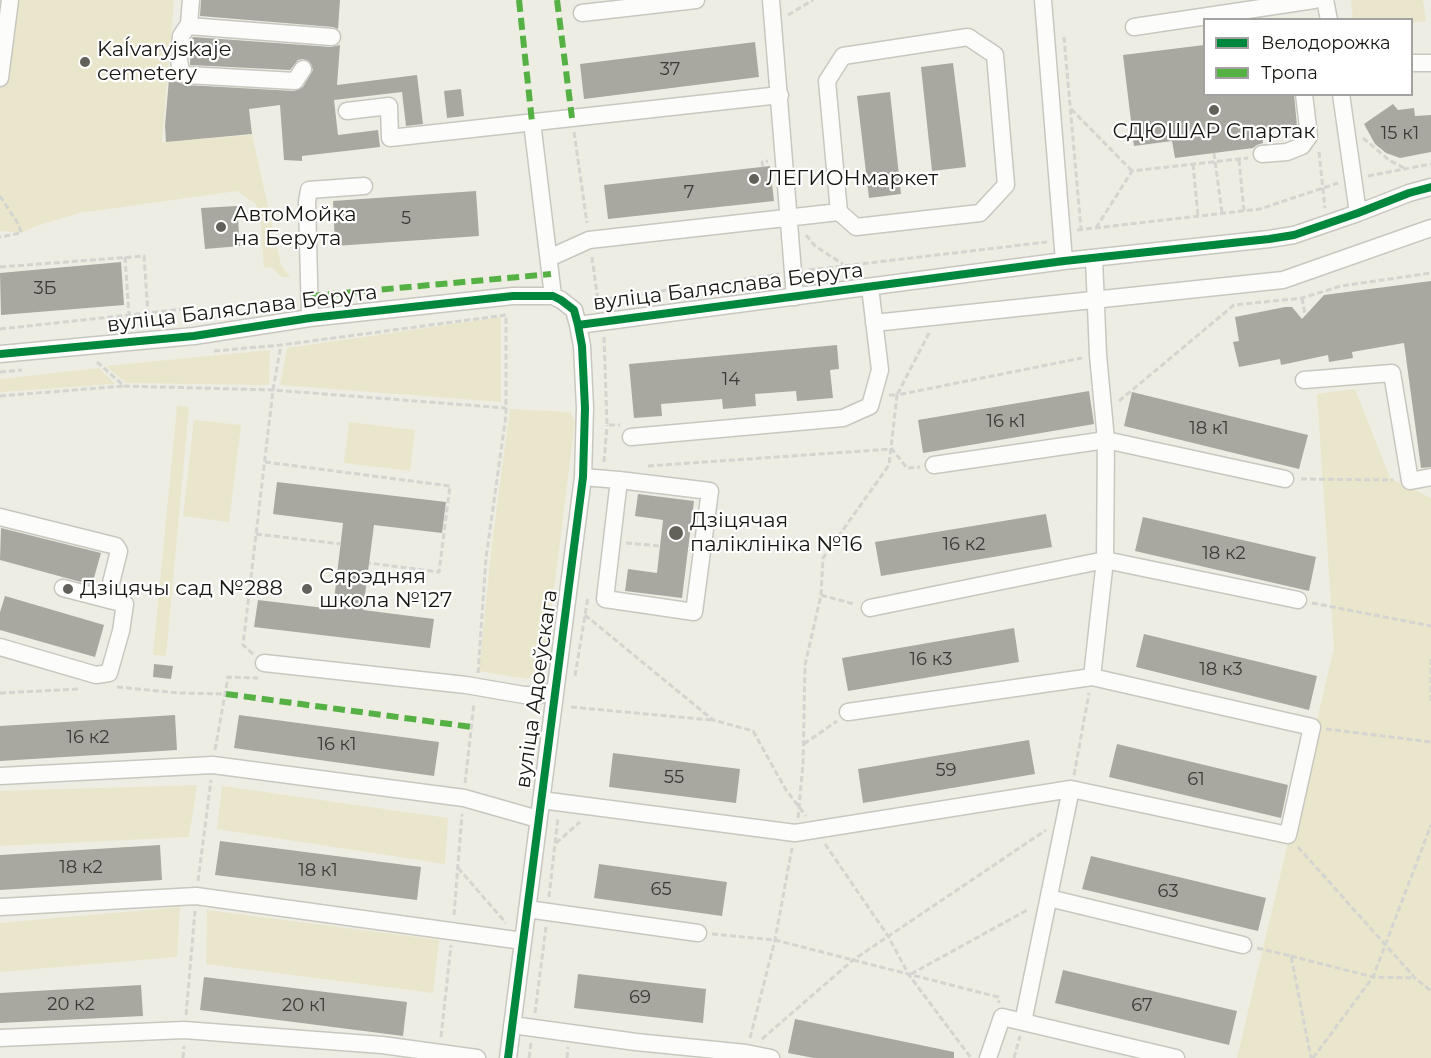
<!DOCTYPE html>
<meta charset="utf-8">
<style>
body{margin:0}
#map{position:relative;width:1431px;height:1058px;overflow:hidden;background:#eeede3;font-family:Montserrat,sans-serif}
canvas{display:block}
.legend{position:absolute;left:1203px;top:18px;width:210px;height:78px;box-sizing:border-box;background:#fff;border:2px solid #a3a2a0;margin:0;padding:8px 10px;list-style:none;font-size:18px;color:#181711}
.legend li{display:flex;align-items:center;gap:12px;height:30px}
.legend b{width:30px;border:2px solid #a3a2a0}
</style>
<div id="map">
<canvas width="1431" height="1058"></canvas>
<ul class="legend">
<li><b style="height:8px;background:#00873e"></b>Велодорожка</li>
<li><b style="height:8px;background:#55b144"></b>Тропа</li>
</ul>
</div>
<script>
const context = document.querySelector('canvas').getContext('2d');
context.lineJoin = 'round';
function fill(path, color) { context.fillStyle = color; context.fill(path, 'evenodd'); }
const toPath = rows => new Path2D(rows.map(r => 'M' + r).join(''));
function trace(path, color, width, dash) { context.strokeStyle = color; context.lineWidth = width; context.lineCap = dash ? 'butt' : 'round'; context.setLineDash(dash || []); context.stroke(path); }
function write(font, color, halo, rows, align = 'center') {
  context.font = font + ' Montserrat,sans-serif'; context.lineWidth = 4.5; context.setLineDash([]); context.textBaseline = 'middle'; context.strokeStyle = halo; context.fillStyle = color; for (const [text, x, y, turn = 0] of rows) {
    context.save(); context.translate(x, y); context.rotate((+turn || 0) * Math.PI / 180); context.textAlign = isNaN(turn) ? turn : align; if (halo) context.strokeText(text, 0, 0); context.fillText(text, 0, 0); context.restore();
  }
}
const green = toPath([
 [0,0,174,0,162,142,252,135,281,265,290,277,281,277,272,267,264,268,261,227,256,204,237,191,79,213,36,226,21,233,0,231],
 [1351,0,1423,0,1426,21,1412,23,1412,20,1353,19],
 [501,317,501,402,280,385,287,348],
 [270,350,269,385,126,383,106,366],
 [99,368,115,384,0,392,0,379],
 [1355,389,1390,478,1431,498,1431,1058,1237,1058,1334,648,1317,394],
 [177,406,189,407,166,656,153,655],
 [510,409,570,412,575,421,545,662,528,679,479,671,492,543],
 [194,420,241,425,229,522,183,516],
 [349,422,415,430,410,471,344,463],
 [197,785,189,837,0,846,0,791],
 [222,786,448,818,445,864,217,829],
 [180,907,177,957,0,972,0,923],
 [207,910,439,940,433,993,206,964]
]);
const building = toPath([
 [201,0,340,0,338,29,333,27,200,16],
 [193,37,331,47,340,45,337,85,417,75,423,124,406,126,402,92,334,100,338,135,378,130,380,147,302,156,302,161,284,160,280,105,249,109,252,134,166,142,165,126,169,79,186,85,294,91,303,87,313,70,309,61,303,59,298,60,290,70,190,65,191,40],
 [755,42,759,77,584,99,580,64],
 [1204,45,1204,94,1294,94,1297,126,1262,130,1263,143,1257,145,1253,148,1175,158,1172,141,1134,146,1123,55],
 [953,63,966,167,932,171,921,67],
 [461,89,464,116,447,118,444,91],
 [890,92,901,194,869,198,857,96],
 [1393,104,1398,110,1414,108,1415,116,1431,115,1431,152,1400,158,1386,153,1375,144,1364,124],
 [770,166,774,201,608,219,604,185],
 [476,191,479,236,335,246,333,201],
 [237,206,240,246,205,249,201,208],
 [121,262,124,305,1,315,0,273],
 [1431,281,1431,467,1421,468,1404,343,1352,352,1353,358,1329,362,1328,355,1281,365,1280,359,1239,367,1233,342,1239,341,1235,317,1285,307,1292,307,1302,319,1324,295],
 [837,345,839,369,830,370,833,398,797,401,796,391,755,394,756,406,723,409,722,399,661,404,662,416,634,418,629,364],
 [1089,391,1094,424,923,453,918,420],
 [1132,392,1308,435,1299,469,1124,426],
 [277,482,446,502,442,533,374,525,363,610,434,619,430,648,254,627,258,600,333,609,343,523,273,514],
 [638,494,694,501,682,598,625,591,628,569,657,573,663,520,635,516],
 [1046,514,1052,547,881,576,875,542],
 [1143,517,1316,557,1309,591,1135,551],
 [1,528,101,553,92,585,0,560],
 [5,596,104,625,95,657,0,630,0,612],
 [1014,628,1019,662,848,691,842,658],
 [1144,634,1317,676,1309,710,1136,667],
 [154,664,173,666,171,679,153,677],
 [175,715,177,750,0,761,0,726],
 [239,715,439,742,434,776,234,748],
 [1029,740,1035,774,863,803,858,769],
 [1117,744,1288,785,1281,818,1109,777],
 [613,753,740,769,736,803,609,787],
 [220,841,421,867,417,900,215,875],
 [160,845,162,880,0,890,0,855],
 [1091,856,1266,898,1258,931,1082,889],
 [599,864,727,882,722,916,594,898],
 [1063,970,1237,1011,1229,1045,1055,1003],
 [578,974,706,989,703,1023,574,1008],
 [204,977,407,1002,403,1036,200,1010],
 [141,985,143,1016,0,1023,0,993],
 [795,1019,954,1052,954,1058,814,1058,788,1053]
]);
const path = toPath([
 [788,15,813,0],
 [1064,37,1081,229],
 [1071,109,1132,171],
 [574,132,587,223],
 [1363,138,1389,160,1404,168],
 [1319,152,1325,208],
 [1214,153,1222,213],
 [1239,160,1244,211],
 [1193,164,1198,216],
 [763,167,762,162,768,161],
 [1368,176,1431,164],
 [0,196,19,225,21,233,0,237],
 [1096,228,1132,171,1248,158],
 [1077,230,1260,209,1338,183],
 [806,235,815,246,843,264],
 [125,257,129,315],
 [592,257,598,301],
 [0,267,144,256,148,313],
 [809,270,1047,242],
 [1302,298,1305,314],
 [598,300,779,274],
 [0,329,193,308],
 [604,337,607,425,620,425],
 [214,351,281,345,506,315,506,415,486,558,478,673],
 [97,362,124,386,273,390,506,408],
 [0,372,22,370],
 [889,395,897,395,929,333],
 [0,396,124,386],
 [1119,401,1234,305,1302,298,1341,286,1431,273],
 [265,462,450,486,439,572,369,563],
 [604,462,607,425],
 [648,466,892,449,907,468,920,467],
 [1301,479,1393,480],
 [256,534,341,544],
 [626,543,660,546],
 [821,595,854,604],
 [1312,603,1431,626],
 [585,615,713,720,753,731,786,790,806,816],
 [253,654,243,645,273,390,281,345],
 [1431,659,1431,702],
 [575,676,588,597],
 [117,687,180,693,226,694],
 [0,693,80,689],
 [571,707,711,720],
 [1326,729,1431,742],
 [804,744,837,721],
 [215,750,228,677,258,678],
 [1074,775,1089,693],
 [465,783,474,703],
 [798,818,803,764,805,665,821,595,823,558,889,465,897,395,1082,358],
 [556,843,580,822],
 [825,844,888,936,909,975,971,1058],
 [1298,847,1415,978,1431,991],
 [458,868,506,923],
 [198,881,211,780],
 [549,897,558,817],
 [454,915,462,814],
 [712,934,775,940,998,997,999,1003],
 [1257,948,1291,956,1311,1058],
 [1291,956,1373,977,1415,978],
 [911,974,1029,909],
 [535,1013,546,927],
 [186,1015,195,911],
 [441,1037,451,945],
 [750,1038,775,940,792,848],
 [762,1039,853,960,1046,830],
 [183,1058,184,1046],
 [529,1058,531,1043],
 [567,1058,568,1047],
 [1014,1058,1020,1036],
 [1313,1058,1373,977,1431,825]
]);
const minor = toPath([
 [191,0,189,24,181,36,179,60,181,72,187,75,295,81,303,69],
 [771,0,795,297],
 [1043,0,1064,261],
 [1325,0,1329,20],
 [582,13,696,0],
 [188,26,332,37],
 [1134,27,1314,0],
 [1412,63,1431,63],
 [0,78,10,0],
 [1341,94,1358,213],
 [347,111,389,106,390,138,780,95],
 [532,122,553,296],
 [1262,154,1287,152,1302,146,1309,136,1304,94],
 [549,258,589,240,839,212,856,227,980,213,1006,185,995,55,968,37,843,56,827,81,839,212],
 [310,318,307,202,309,190,364,186],
 [874,323,1283,280,1431,228],
 [0,354,194,336,310,318,513,296,553,296,561,300,574,310,578,325,1064,261,1269,239,1294,235,1358,213,1409,193,1431,187],
 [1304,380,1392,373,1410,481,1431,477],
 [631,437,843,418,870,406,880,370,870,287],
 [934,465,1106,440,1285,479],
 [583,477,619,480],
 [619,480,710,491,694,612,605,599,619,480],
 [0,517,116,546,119,551,107,599],
 [870,608,1105,560,1298,600],
 [0,647,96,675,109,673,121,631,125,604,63,588],
 [264,663,466,685,524,695,539,695,554,691],
 [1092,677,1105,560,1106,440,1098,355,1094,258],
 [0,776,213,765,464,798,538,819],
 [541,800,795,833,1071,789,1288,835,1312,727,1092,677,848,712],
 [1049,898,1243,945],
 [0,907,196,896,523,941],
 [527,909,698,933],
 [1023,1022,1176,1058],
 [512,1025,636,1042,746,1053,771,1058],
 [0,1038,184,1030,382,1045,477,1058],
 [508,1058,583,477,585,408,582,346,578,325],
 [988,1058,1002,1017,1023,1022,1071,789]
]);
const quiet = toPath([
 [519,0,532,122],
 [557,0,572,118],
 [310,296,551,274],
 [226,694,472,727]
]);
const cycleway = toPath([
 [0,354,194,336,310,318,513,296,553,296,561,300,574,310,578,325,1064,261,1269,239,1294,235,1358,213,1409,193,1431,187],
 [508,1058,583,477,585,408,582,346,578,325]
]);
const markers = [
 [85,62,6,"#63625a"],
 [1214,110,6,"#63625a"],
 [754,179,6,"#63625a"],
 [221,227,6,"#63625a"],
 [676,533,8,"#63625a"],
 [68,589,6,"#63625a"],
 [307,589,6,"#63625a"]
];
const numberNames = [
 ["37",670,70],
 ["15 к1",1400,134],
 ["7",689,193],
 ["5",406,219],
 ["3Б",45,289],
 ["14",731,380],
 ["16 к1",1006,422],
 ["18 к1",1209,429],
 ["16 к2",964,545],
 ["18 к2",1224,554],
 ["16 к3",931,660],
 ["18 к3",1221,670],
 ["16 к2",88,738],
 ["16 к1",337,745],
 ["59",946,771],
 ["55",674,778],
 ["61",1196,780],
 ["18 к2",81,868],
 ["18 к1",318,871],
 ["65",661,890],
 ["63",1168,892],
 ["69",640,998],
 ["20 к2",71,1005],
 ["20 к1",304,1006],
 ["67",1142,1006]
];
const poiNames = [
 ["Kaĺvaryjskaje",97,50],
 ["cemetery",97,74],
 ["СДЮШАР Спартак",1214,132,"center"],
 ["ЛЕГИОНмаркет",766,179],
 ["АвтоМойка",233,215],
 ["на Берута",233,239],
 ["Дзіцячая",690,521],
 ["паліклініка №16",690,545],
 ["Сярэдняя",319,577],
 ["школа №127",319,601],
 ["Дзіцячы сад №288",80,589]
];
const streetNames = [
 ["вуліца Баляслава Берута",728,287,-7],
 ["вуліца Баляслава Берута",242,309,-7],
 ["вуліца Адоеўскага",537,689,-82]
];
fill(green, '#eae6cb');
fill(building, '#a9a8a0');
trace(minor, '#c8c7bf', 19);
trace(path, '#d4d4d0', 3, [6, 3]);
trace(minor, '#fcfcfb', 16);
trace(quiet, '#55b144', 6, [12, 6]);
trace(cycleway, '#00873e', 8);
for (const [x, y, r, color] of markers) { const dot = new Path2D(); dot.arc(x, y, r, 0, 2 * Math.PI); context.fillStyle = color; context.fill(dot); trace(dot, '#fff', 2); }
write('18px', '#3c3b35', null, numberNames);
write('21px', '#181711', '#fff', poiNames, 'left');
write('21px', '#181711', '#fff', streetNames);
</script>
